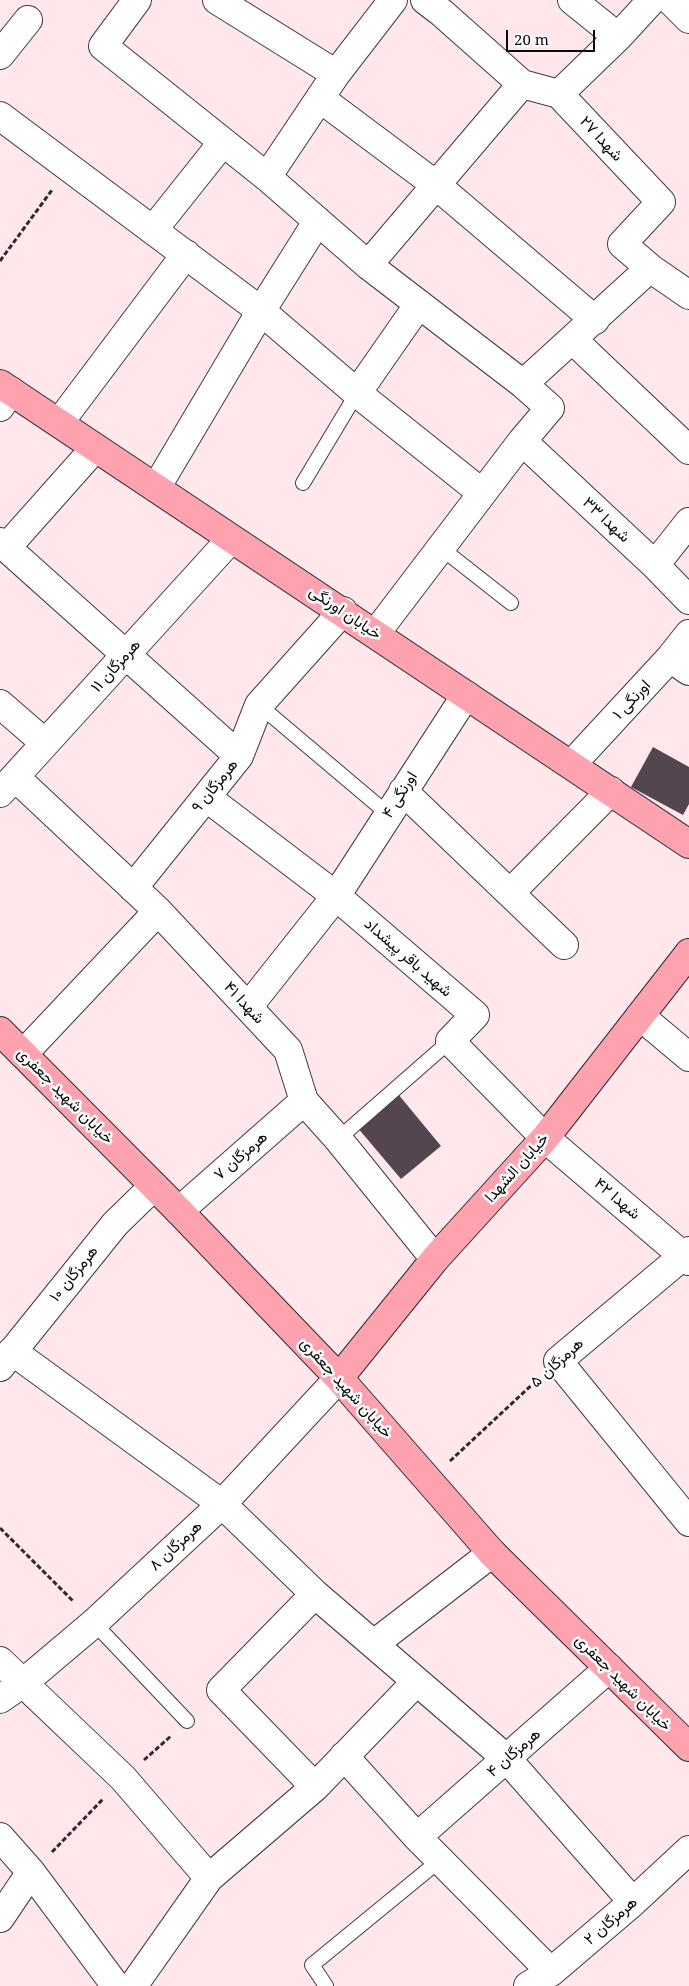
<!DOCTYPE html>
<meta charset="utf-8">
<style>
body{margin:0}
#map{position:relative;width:689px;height:1986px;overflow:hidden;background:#ffe7ec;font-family:"Noto Serif",serif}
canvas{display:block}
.scale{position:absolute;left:506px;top:30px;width:89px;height:22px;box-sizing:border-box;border:2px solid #0a0a0a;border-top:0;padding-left:6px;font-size:15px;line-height:18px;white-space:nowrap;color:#0a0a0a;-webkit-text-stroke:4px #fff;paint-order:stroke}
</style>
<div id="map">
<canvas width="689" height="1986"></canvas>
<div class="scale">20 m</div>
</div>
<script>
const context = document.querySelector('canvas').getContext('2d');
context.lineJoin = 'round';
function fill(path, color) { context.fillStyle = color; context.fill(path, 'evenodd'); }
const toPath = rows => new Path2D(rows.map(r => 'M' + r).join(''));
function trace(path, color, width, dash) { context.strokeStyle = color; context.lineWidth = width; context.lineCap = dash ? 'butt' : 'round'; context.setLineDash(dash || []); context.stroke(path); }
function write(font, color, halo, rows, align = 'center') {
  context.font = font + ' "Noto Serif",Vazirmatn,serif'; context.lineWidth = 5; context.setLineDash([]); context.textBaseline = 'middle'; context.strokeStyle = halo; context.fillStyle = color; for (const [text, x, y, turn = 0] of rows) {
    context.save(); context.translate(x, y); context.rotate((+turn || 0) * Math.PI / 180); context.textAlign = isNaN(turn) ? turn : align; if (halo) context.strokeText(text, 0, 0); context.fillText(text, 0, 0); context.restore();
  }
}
const building = toPath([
 [653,747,689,767,689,804,683,815,631,787],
 [398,1094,441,1146,401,1179,357,1127]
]);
const path = toPath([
 [0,261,52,190],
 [450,1461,537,1380],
 [0,1528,74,1602],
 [144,1760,171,1736],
 [52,1852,103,1799]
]);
const lane = toPath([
 [303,483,357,393],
 [441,548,511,603],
 [259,705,388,814],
 [338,1139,450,1041],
 [94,1623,187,1721],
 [326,1986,312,1965,440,1860]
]);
const street = toPath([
 [137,0,103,46,267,177,368,265,523,384],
 [217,0,336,74],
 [425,0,442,13,522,84,559,94,661,202,622,244,650,268,689,295],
 [572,0,618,37],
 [670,0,689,19],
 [0,55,28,20],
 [559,94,618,37,652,0],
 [321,99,436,185,595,320],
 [0,116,261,311,357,393],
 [267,177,336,74,393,0],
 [153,230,223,142],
 [368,265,522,84],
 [419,304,357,393,482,493],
 [573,340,689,450],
 [0,407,11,391],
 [59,423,186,254],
 [522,441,655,565,689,600],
 [156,488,261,311,317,222],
 [0,542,239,756],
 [7,547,95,448],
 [655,565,689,522],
 [376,633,522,441,550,408,523,384,650,268],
 [670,658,689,671],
 [0,704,45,743],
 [572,764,670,658,689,634],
 [15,777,158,911,288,1050,304,1101,338,1139,435,1259],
 [403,791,564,945],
 [0,793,231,539],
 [206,797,336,896,475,1015,450,1041,545,1138,689,1261],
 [133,888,239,756,259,705,343,611],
 [510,893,611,791],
 [248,1007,336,896,466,695],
 [640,1016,689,1057],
 [23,1054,158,911],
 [179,1211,304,1101],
 [689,1251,558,1361,689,1522],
 [12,1351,222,1504,315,1594,507,1759,633,1902],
 [0,1367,115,1224,154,1186],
 [374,1644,492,1553],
 [0,1661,123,1778,209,1878,133,1986],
 [0,1699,23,1683,94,1623,222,1504,339,1378],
 [344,1756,417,1837,551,1972],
 [315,1787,221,1690,315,1594],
 [0,1837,31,1872,0,1918],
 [417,1837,609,1668],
 [31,1872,116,1986],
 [209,1878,315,1787,416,1682],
 [528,1986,551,1972,633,1902,689,1850]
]);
const secondary = toPath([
 [0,384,689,844],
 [0,1031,179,1211,339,1378,492,1553,689,1747],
 [339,1378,435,1259,545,1138,689,953]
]);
const streetNames = [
 ["شهدا ۲۷",601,139,47],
 ["شهدا ۳۳",606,520,43],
 ["خیابان اورنگی",345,613,34],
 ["هرمزگان ۱۱",116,666,-48],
 ["اورنگی ۱",632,700,-47],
 ["هرمزگان ۹",215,786,-51],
 ["اورنگی ۴",400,795,-58],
 ["شهید باقر پیشداد",408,958,41],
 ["شهدا ۴۱",244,1003,47],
 ["خیابان شهید جعفری",65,1096,45],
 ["هرمزگان ۷",241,1156,-41],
 ["خیابان الشهدا",517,1168,-48],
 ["شهدا ۴۲",617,1199,40],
 ["هرمزگان ۱۰",74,1274,-51],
 ["هرمزگان ۵",557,1363,-42],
 ["خیابان شهید جعفری",346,1388,48],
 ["هرمزگان ۸",176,1546,-43],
 ["خیابان شهید جعفری",623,1683,45],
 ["هرمزگان ۴",514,1753,-41],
 ["هرمزگان ۲",611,1921,-41]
];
fill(building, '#53464e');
trace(lane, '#3d3d3d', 16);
trace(street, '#3d3d3d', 30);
trace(secondary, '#2c2c2c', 30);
trace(path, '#2c2c2c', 3, [5, 2.5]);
trace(lane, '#fff', 14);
trace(street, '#fff', 28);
trace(secondary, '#ffa2af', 28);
write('16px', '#0a0a0a', '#fff', streetNames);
</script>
